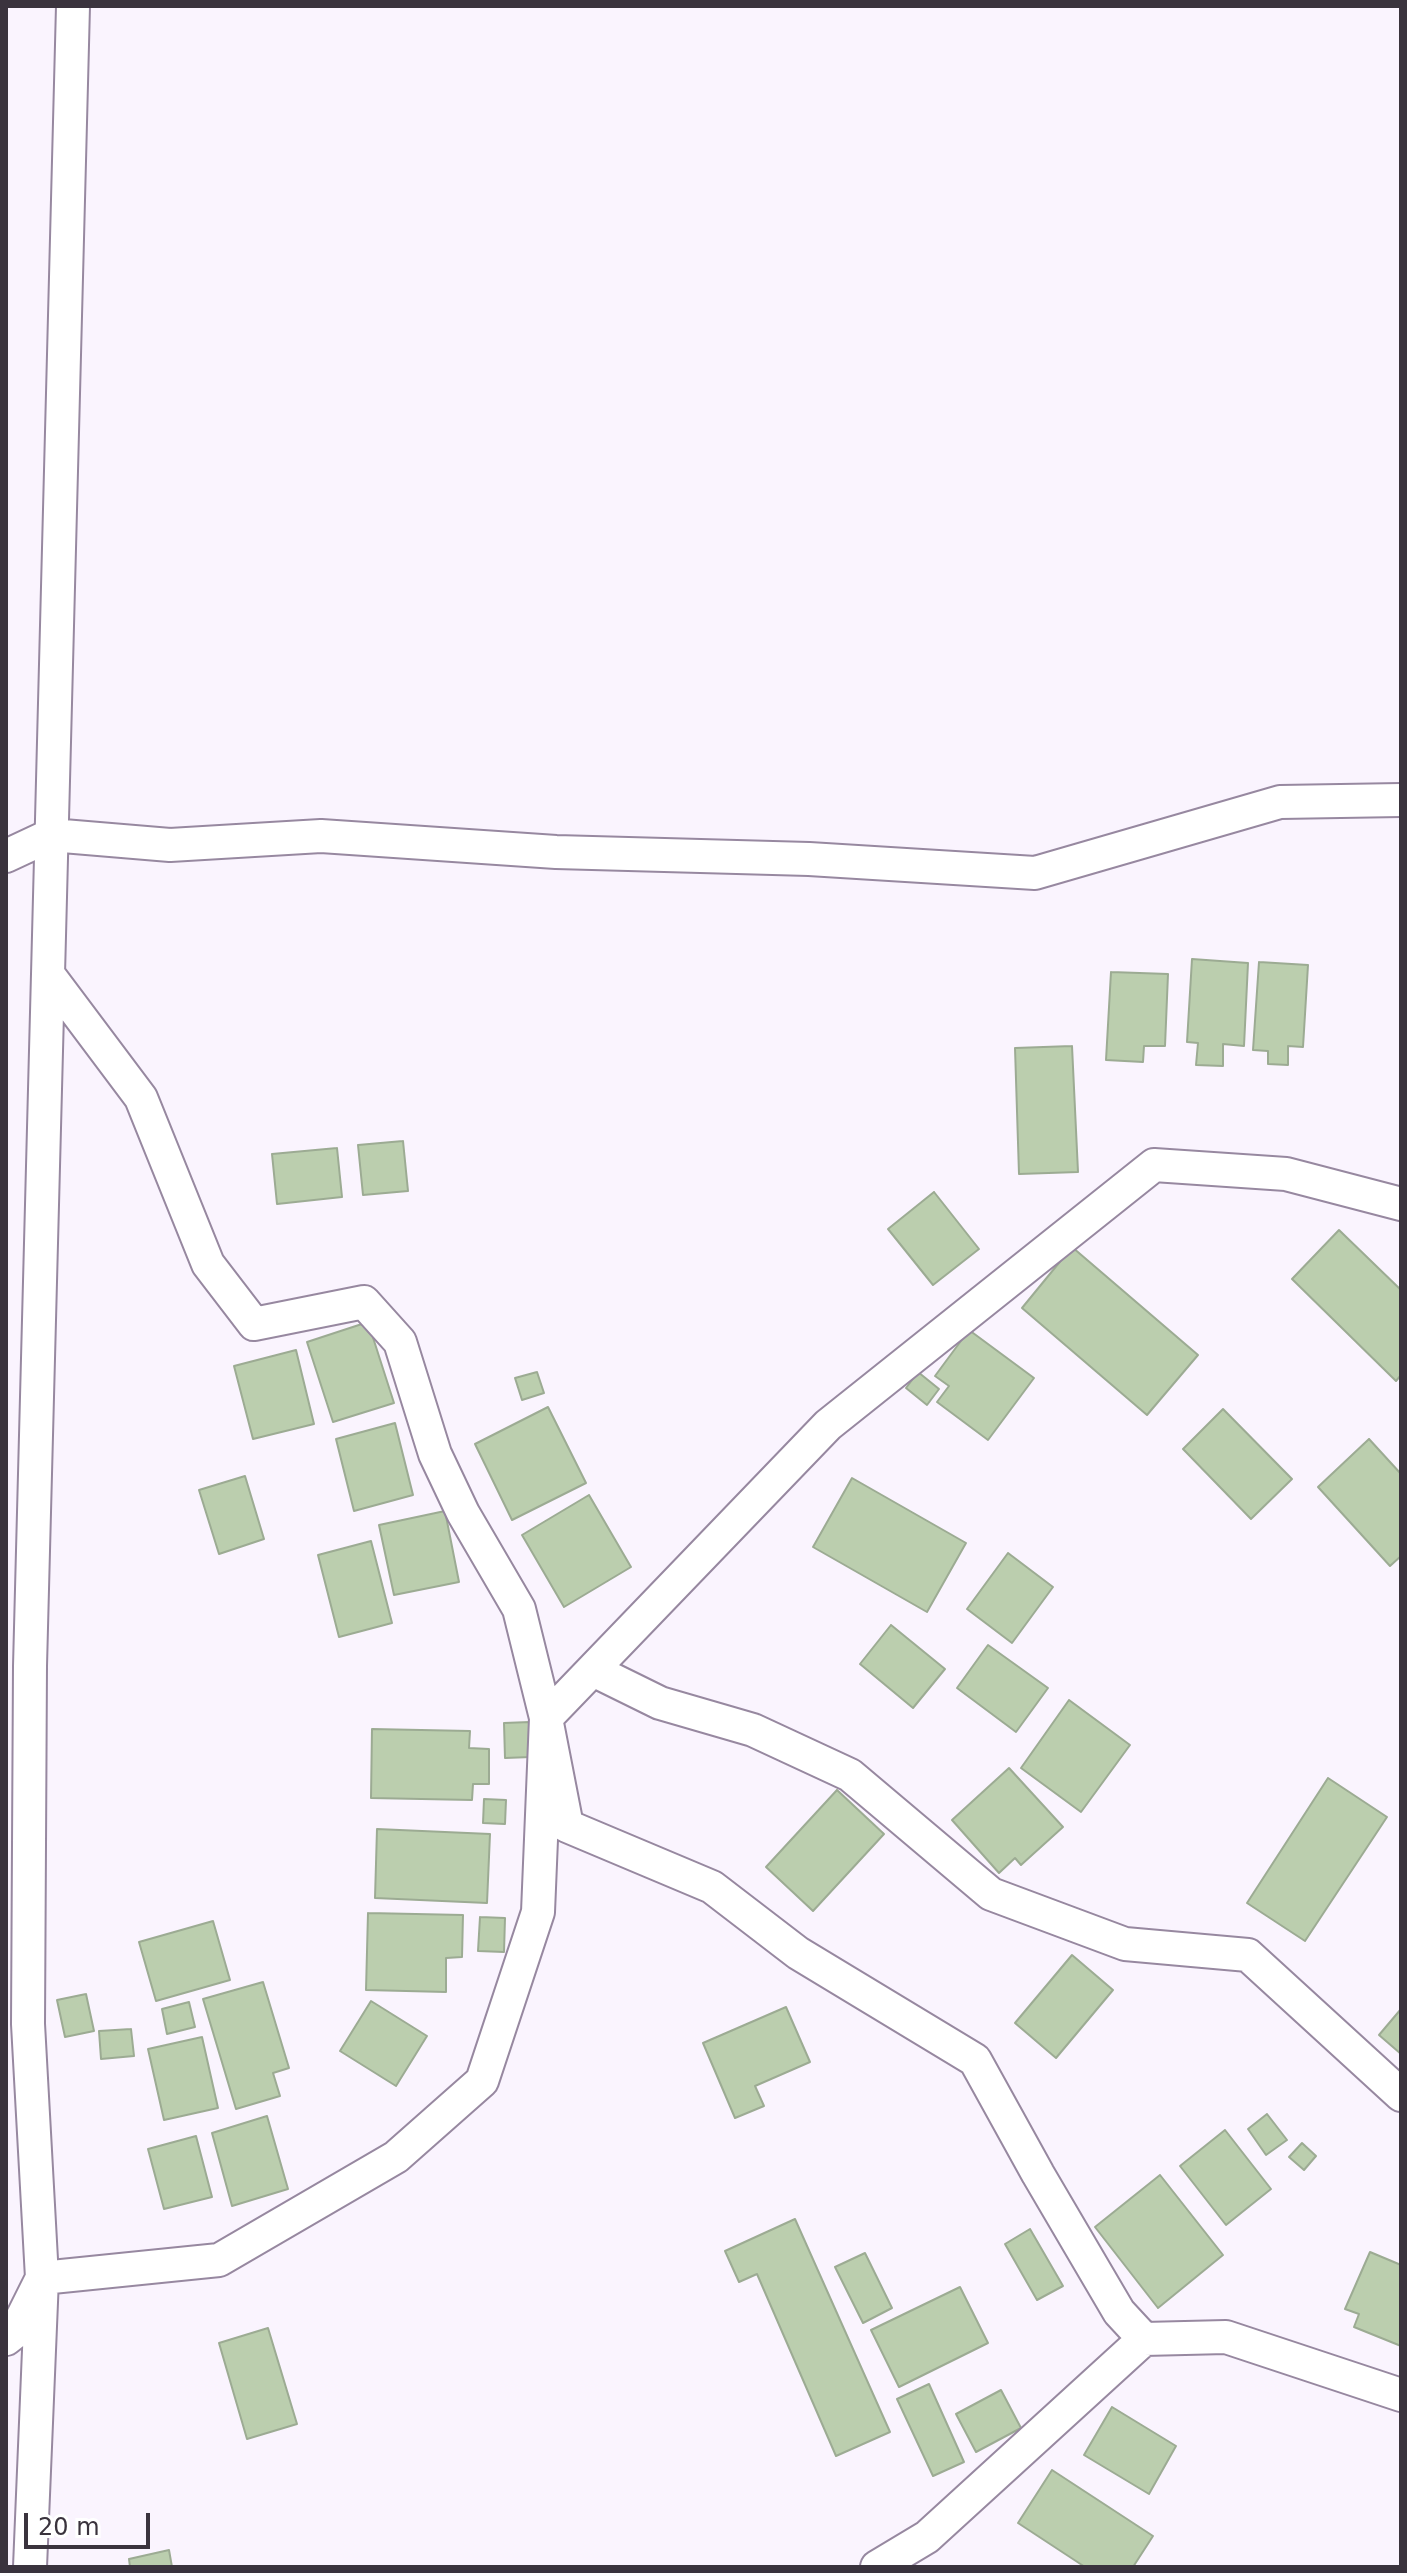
<!DOCTYPE html>
<style>
body{margin:0}
#map{position:relative;width:1407px;height:2573px;overflow:hidden;background:#faf4fe;font-family:"DejaVu Sans",sans-serif}
canvas{display:block}
.frame{position:absolute;inset:0;border:8px solid #3a333d;pointer-events:none}
.scale{position:absolute;left:24px;top:2513px;width:126px;height:36px;box-sizing:border-box;border:4px solid #3a333d;border-top:0;padding-left:10px;font-size:24px;line-height:28px;white-space:nowrap;color:#3a333d;-webkit-text-stroke:6px #fff;paint-order:stroke}
</style>
<div id="map">
<canvas width="1407" height="2573"></canvas>
<div class="frame"></div>
<div class="scale">20 m</div>
</div>
<script>
const context = document.querySelector('canvas').getContext('2d');
context.lineJoin = 'round';
function fill(path, color) { context.fillStyle = color; context.fill(path, 'evenodd'); }
const toPath = rows => new Path2D(rows.map(r => 'M' + r).join(''));
function trace(path, color, width, dash) { context.strokeStyle = color; context.lineWidth = width; context.lineCap = dash ? 'butt' : 'round'; context.setLineDash(dash || []); context.stroke(path); }
const building = toPath([
 [1192,959,1248,963,1244,1046,1223,1044,1223,1066,1196,1065,1198,1043,1187,1042,1192,959],
 [1259,962,1308,965,1303,1047,1288,1046,1288,1065,1268,1064,1268,1051,1253,1050,1259,962],
 [1111,972,1168,974,1165,1046,1144,1046,1143,1062,1106,1060,1111,972],
 [1072,1046,1078,1172,1019,1174,1015,1048,1072,1046],
 [403,1141,408,1191,363,1195,358,1145,403,1141],
 [337,1148,342,1197,277,1204,272,1154,337,1148],
 [934,1192,979,1249,933,1285,888,1229,934,1192],
 [1339,1230,1401,1290,1401,1375,1396,1381,1292,1279,1339,1230],
 [1072,1247,1198,1355,1147,1415,1022,1308,1072,1247],
 [368,1322,394,1403,333,1422,307,1342,368,1322],
 [969,1330,1034,1378,988,1440,937,1402,949,1386,935,1376,969,1330],
 [296,1350,314,1424,253,1439,234,1366,296,1350],
 [537,1372,544,1393,522,1400,515,1378,537,1372],
 [918,1372,939,1389,927,1405,906,1388,918,1372],
 [548,1407,586,1483,512,1520,475,1444,548,1407],
 [1223,1409,1292,1479,1251,1519,1183,1449,1223,1409],
 [395,1423,413,1495,354,1511,336,1439,395,1423],
 [1369,1439,1401,1474,1401,1556,1390,1566,1318,1487,1369,1439],
 [245,1476,264,1539,219,1554,199,1490,245,1476],
 [852,1478,966,1543,927,1612,813,1547,852,1478],
 [589,1495,631,1567,564,1607,522,1535,589,1495],
 [445,1511,459,1582,394,1595,379,1525,445,1511],
 [371,1541,392,1623,339,1637,318,1555,371,1541],
 [1008,1553,1053,1587,1012,1643,967,1609,1008,1553],
 [891,1625,945,1669,913,1708,860,1664,891,1625],
 [988,1645,1048,1688,1016,1732,957,1688,988,1645],
 [1069,1700,1130,1745,1081,1812,1021,1768,1069,1700],
 [530,1722,531,1757,505,1758,504,1723,530,1722],
 [372,1729,470,1731,469,1748,489,1749,489,1784,473,1784,472,1800,371,1798,372,1729],
 [1009,1768,1063,1827,1021,1865,1015,1858,999,1873,952,1820,1009,1768],
 [1328,1778,1387,1817,1305,1941,1247,1903,1328,1778],
 [837,1790,884,1834,813,1911,766,1867,837,1790],
 [484,1799,506,1800,505,1824,483,1823,484,1799],
 [377,1829,490,1834,487,1903,375,1898,377,1829],
 [368,1913,463,1915,462,1957,446,1958,446,1992,366,1990,368,1913],
 [480,1917,505,1918,504,1952,478,1951,480,1917],
 [213,1921,230,1980,156,2001,139,1942,213,1921],
 [1072,1955,1113,1990,1056,2058,1015,2023,1072,1955],
 [263,1982,289,2068,273,2073,280,2096,236,2109,203,1999,263,1982],
 [86,1994,94,2031,65,2037,57,2000,86,1994],
 [371,2001,427,2036,396,2086,340,2051,371,2001],
 [189,2002,195,2027,167,2034,162,2009,189,2002],
 [786,2007,810,2062,755,2086,764,2106,735,2118,703,2043,786,2007],
 [1401,2009,1401,2054,1379,2035,1401,2009],
 [131,2029,134,2056,101,2059,99,2031,131,2029],
 [202,2037,218,2108,164,2120,148,2049,202,2037],
 [1267,2114,1287,2140,1266,2155,1248,2129,1267,2114],
 [267,2116,288,2189,232,2206,212,2133,267,2116],
 [1225,2130,1271,2189,1226,2225,1180,2166,1225,2130],
 [196,2136,212,2197,164,2209,148,2149,196,2136],
 [1302,2143,1316,2156,1304,2170,1289,2157,1302,2143],
 [1160,2175,1223,2255,1158,2308,1095,2227,1160,2175],
 [795,2219,890,2432,836,2456,757,2274,739,2282,725,2251,795,2219],
 [1030,2229,1063,2286,1037,2300,1005,2244,1030,2229],
 [1370,2252,1401,2265,1401,2346,1354,2327,1359,2314,1345,2309,1370,2252],
 [865,2253,892,2308,863,2323,835,2267,865,2253],
 [960,2287,988,2343,899,2387,871,2330,960,2287],
 [268,2328,297,2424,247,2439,219,2343,268,2328],
 [929,2384,964,2462,933,2476,897,2399,929,2384],
 [1001,2390,1021,2428,976,2452,956,2414,1001,2390],
 [1112,2407,1176,2446,1149,2494,1084,2455,1112,2407],
 [1052,2470,1153,2536,1133,2567,1085,2567,1018,2523,1052,2470],
 [169,2550,172,2567,130,2567,129,2559,169,2550]
]);
const street = toPath([
 [6,856,51,835,170,845,321,836,556,852,809,859,1035,873,1280,802,1401,800],
 [1401,1204,1286,1174,1154,1165,828,1425,546,1718,567,1826,712,1887,798,1953,975,2060,1038,2174,1119,2312,1144,2339,1226,2337,1401,2395],
 [593,1670,660,1703,753,1730,850,1775,991,1894,1125,1944,1248,1955,1401,2095],
 [6,2339,15,2332,42,2278,219,2260,396,2157,482,2081,538,1912,546,1718,519,1609,463,1513,435,1454,400,1342,364,1302,254,1324,208,1264,141,1098,48,974,73,6],
 [30,2567,42,2278,28,2024,30,1666,48,974],
 [877,2567,927,2537,1144,2339]
]);
fill(building, '#bbceae');
trace(building, '#9cab93', 2);
trace(street, '#9788a0', 36);
trace(street, '#fff', 32);
</script>
